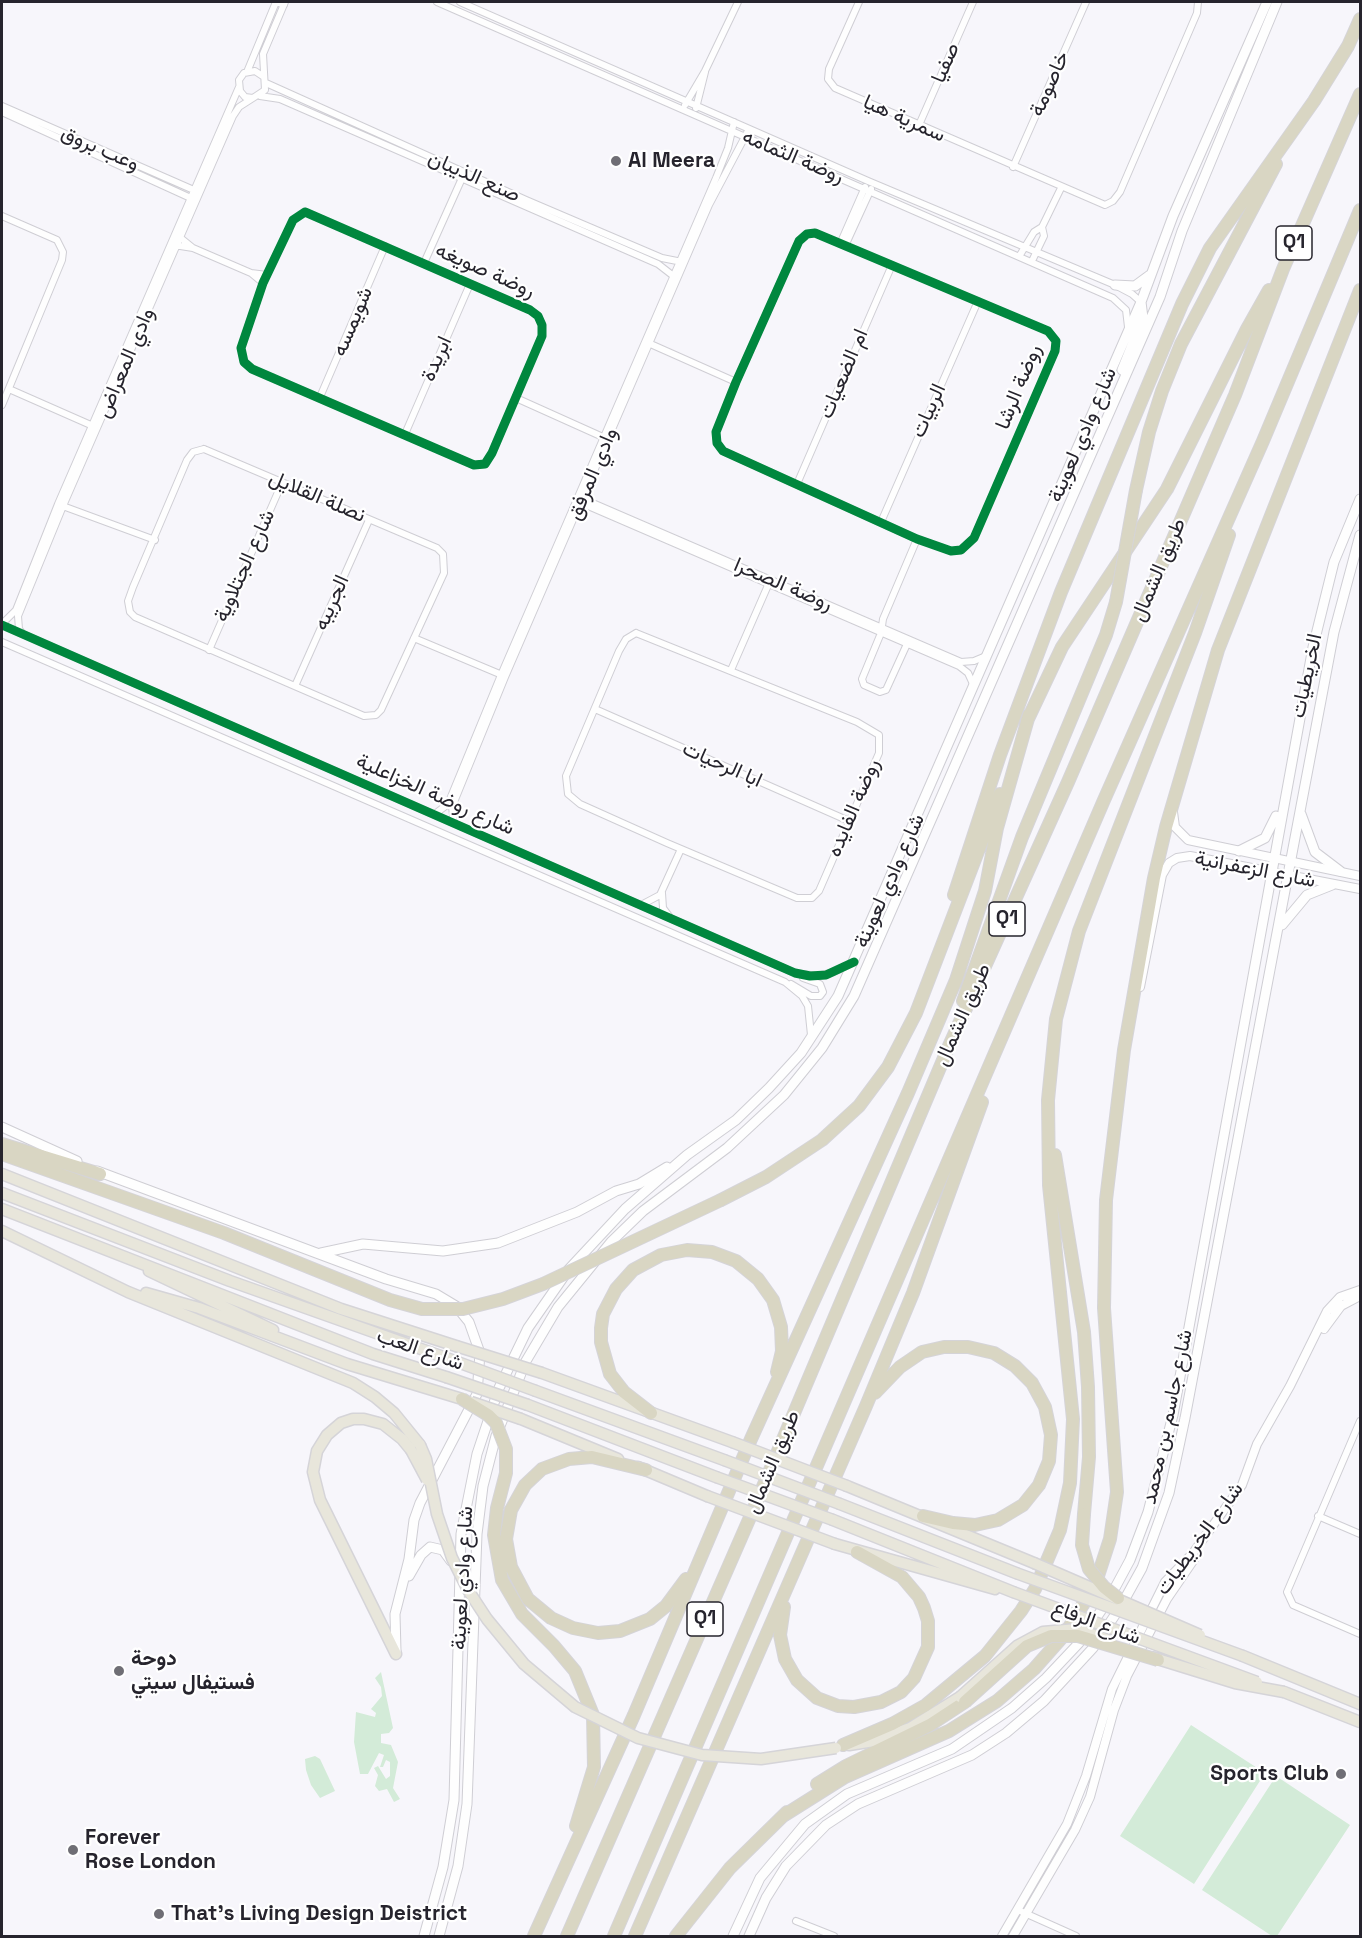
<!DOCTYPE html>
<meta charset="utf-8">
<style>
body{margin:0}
#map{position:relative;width:1362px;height:1938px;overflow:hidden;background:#f7f6fb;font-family:"Space Grotesk",sans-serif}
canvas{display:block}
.frame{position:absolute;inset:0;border:3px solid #26242d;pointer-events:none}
</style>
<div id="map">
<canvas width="1362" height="1938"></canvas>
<div class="frame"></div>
</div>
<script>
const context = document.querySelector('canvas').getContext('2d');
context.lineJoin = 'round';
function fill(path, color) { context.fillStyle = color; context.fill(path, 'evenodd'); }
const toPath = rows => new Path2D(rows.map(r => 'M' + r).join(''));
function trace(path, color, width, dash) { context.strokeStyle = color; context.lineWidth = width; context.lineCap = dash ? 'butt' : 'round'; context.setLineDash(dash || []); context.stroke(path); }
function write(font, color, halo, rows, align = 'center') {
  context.font = font + ' "Space Grotesk",Vazirmatn,sans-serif'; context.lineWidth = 4.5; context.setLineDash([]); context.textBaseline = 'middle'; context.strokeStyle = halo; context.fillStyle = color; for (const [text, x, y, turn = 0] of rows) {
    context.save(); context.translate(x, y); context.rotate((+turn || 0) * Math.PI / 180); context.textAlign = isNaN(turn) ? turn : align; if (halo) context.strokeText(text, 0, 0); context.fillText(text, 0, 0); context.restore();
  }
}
const green = toPath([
 [381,1672,393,1728,389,1733,381,1734,381,1743,391,1745,398,1762,393,1788,400,1799,394,1802,387,1789,379,1791,375,1786,378,1775,374,1768,378,1766,386,1779,390,1776,390,1762,386,1760,383,1767,380,1767,384,1755,379,1753,368,1774,360,1774,354,1742,356,1712,375,1717,376,1713,371,1709,382,1696,381,1687,375,1678],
 [1191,1725,1265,1773,1194,1884,1120,1836],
 [315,1756,320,1759,335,1791,320,1798,311,1785,306,1770,305,1759],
 [1276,1776,1350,1825,1277,1936,1272,1936,1202,1890]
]);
const minor = toPath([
 [437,2,1113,298,1126,310,1128,327],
 [460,2,868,181,1115,285,1132,294,1141,302],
 [859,2,829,69,828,79,835,88,1105,205,1113,201,1120,192,1197,13,1198,2],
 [247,72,276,2,284,5],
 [264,77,255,71,244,73,239,80,240,91,245,97,253,98,265,90,263,54,285,2],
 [266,83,526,200,662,258,682,262],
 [260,96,280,99,658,264,676,278],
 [685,105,705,71,738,2],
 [2,106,196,191],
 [696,108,705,72],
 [2,112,195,200],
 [919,125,973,2],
 [1013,167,1086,2],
 [305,212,530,310,538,316,542,325,542,336,492,453,485,464,474,465,252,369,244,362,241,348,263,283,293,220,305,212],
 [2,216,57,240,63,252,62,260,2,405],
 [815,233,1048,331,1056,341,1055,351,974,538,961,550,951,551,917,539,723,451,717,443,716,432,736,382,799,241,807,234,815,233],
 [177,235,193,248],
 [840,244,865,187],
 [174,245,193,248,251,273,263,283],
 [845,246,871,189],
 [1020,255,1034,232,1042,227,1061,188],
 [1032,261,1044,236,1042,227],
 [424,263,463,176],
 [251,273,267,275],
 [646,342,736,382],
 [9,389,93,426],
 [320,397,385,246],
 [516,398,605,438],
 [405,434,470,284],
 [204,449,437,548,443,554,444,573,381,710,376,715,364,716,135,617,130,612,128,601,133,587,187,460,193,452,204,449],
 [797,484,892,265],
 [581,498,961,662,974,661,986,656],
 [579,502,959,666,968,673,974,686],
 [60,505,155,540],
 [881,522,978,301],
 [2,624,16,610,58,504,239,87],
 [2,625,795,973,818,976,834,972,851,964],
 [636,633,857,722,879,735,879,753,819,891,812,898,797,898,667,843,580,804,568,794,566,776,619,651,626,639,636,633],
 [23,634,19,629,18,616,63,506,233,116,239,107,253,98],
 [414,638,502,675],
 [2,642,785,982,802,996,808,1006,811,1035],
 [907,644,886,690,880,692,864,685,862,679,881,633,883,619,917,539],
 [209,650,282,483],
 [731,670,769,583],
 [295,686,369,520],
 [595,709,849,821],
 [435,814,448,804,501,675,716,178,728,148,734,122],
 [454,823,452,807,505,677,709,205,749,129],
 [662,893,663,908,669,916],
 [643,904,660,895,681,849],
 [791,984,811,996,820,996,823,992,820,984,803,978],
 [1360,1421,1287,1592,1293,1605,1360,1634],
 [1318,1516,1360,1534],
 [1018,1910,1076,1936],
 [796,1921,834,1936]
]);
const tertiary = toPath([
 [1173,812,1175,827,1188,840,1360,876],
 [1140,987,1162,875,1169,863,1177,858,1190,856,1360,889],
 [1324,1329,1341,1306,1360,1296],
 [1002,1936,1067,1824,1086,1776,1112,1689,1165,1582,1193,1553,1242,1485,1257,1444,1290,1386,1327,1311,1340,1297,1360,1290],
 [1013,1936,1075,1830,1090,1797,1114,1710,1127,1676,1167,1599,1195,1558]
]);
const secondary = toPath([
 [1115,285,1135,286,1150,275],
 [1122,370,1143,318,1141,302],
 [1301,814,1315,852,1340,871],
 [1239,851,1265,838,1276,816],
 [1282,925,1307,895,1332,885],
 [2,1127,77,1161],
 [97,1171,386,1279,436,1294,456,1306,469,1322,480,1353,477,1394,420,1503,414,1520,409,1559,395,1614,396,1651],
 [321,1253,363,1244,443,1251,498,1243,577,1212,616,1191,639,1184,667,1167],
 [409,1576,421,1555,430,1547,443,1550,451,1561],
 [424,1936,443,1867,454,1800,461,1534,477,1454,499,1388,528,1328,569,1269,625,1209,687,1155,736,1120,769,1088,801,1053,838,996,1141,302,1173,216,1267,2],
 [439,1936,458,1866,467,1804,477,1534,483,1486,496,1436,526,1361,558,1307,611,1242,643,1211,727,1148,784,1095,822,1048,854,996,1160,297,1182,231,1277,2],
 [733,1936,760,1878,805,1824,847,1794,952,1749,1012,1708,1046,1678,1079,1643,1109,1599,1130,1560,1148,1512,1173,1415,1313,647,1334,562,1360,499],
 [749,1936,766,1898,786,1866,826,1825,858,1804,972,1755,1006,1733,1044,1701,1093,1648,1121,1606,1142,1568,1169,1493,1185,1418,1334,632,1360,535]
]);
const primary = toPath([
 [2,1174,341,1309,456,1346],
 [2,1193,230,1281,452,1360],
 [2,1209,373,1354,446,1377],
 [2,1231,128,1292,353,1383,375,1397,394,1413,420,1445],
 [149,1271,273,1330],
 [146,1293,199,1308,347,1364,462,1399],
 [542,1373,732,1442],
 [536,1391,724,1460],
 [528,1405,716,1477],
 [521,1419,618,1459],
 [638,1467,707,1496],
 [847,1486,1034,1563],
 [840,1504,1016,1573],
 [833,1520,1013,1592],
 [835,1544,995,1589],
 [396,1654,320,1500,313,1472,317,1451,327,1435,341,1423,353,1419,364,1419,383,1424,402,1439,411,1450],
 [1243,1656,1360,1704],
 [1284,1692,1360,1722],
 [849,1745,874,1741,910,1728,960,1697]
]);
const motorway = toPath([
 [1136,490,1149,432,1162,391,1181,344,1276,164],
 [1027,721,1062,647,1167,489,1247,329,1269,290],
 [954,895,1000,755,1061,592,1182,304,1210,248,1314,101,1348,46,1360,19],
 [963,1001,1022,837,1106,635,1116,602],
 [2,1144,100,1174],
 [2,1154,224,1233,390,1300,422,1309],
 [1055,1155,1084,1332,1088,1387,1089,1457,1084,1514],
 [721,1200,766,1177,822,1140,859,1106,888,1067,916,1013,1000,794],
 [875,1393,900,1367,922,1352,944,1347,968,1347,994,1353,1015,1366,1032,1383,1045,1407,1051,1435,1049,1461,1039,1485,1023,1505,998,1520,975,1525,953,1523,923,1516],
 [651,1413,624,1392,610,1374,601,1342,601,1328,603,1314,616,1289,633,1270,661,1255,687,1250,712,1252,736,1261,758,1279,773,1300,781,1327,782,1351,777,1372],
 [646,1470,592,1457,569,1459,542,1469,525,1485,511,1510,506,1539,511,1567,528,1599,551,1618,573,1628,598,1633,620,1631,650,1619,666,1606,686,1579],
 [506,1473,497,1508,494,1535,502,1580,522,1614,554,1646,575,1671,593,1715,594,1767,576,1826],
 [784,1607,780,1635,785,1659,797,1680,817,1698,838,1706,854,1707,881,1702,901,1692,914,1678,928,1647,928,1621,924,1608,919,1597,902,1577,857,1552],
 [843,1745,892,1724,926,1705,985,1656,1021,1611,1035,1589,1060,1530,1070,1483,1073,1419,1049,1185,1048,1100,1056,1019,1079,931,1195,633,1229,535],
 [817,1784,846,1766,930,1725,965,1702],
 [783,1816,845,1777,949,1731,997,1701,1034,1669,1065,1634,1095,1585,1110,1539,1117,1492,1104,1308,1106,1200,1124,1050,1154,878,1166,827,1218,650,1360,290],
 [534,1936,634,1715,751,1439,908,1093,956,980,985,891,997,828,1029,715],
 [567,1936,751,1515,949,1046,1068,782,1235,395,1283,269,1360,94],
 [614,1936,1104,800,1263,441,1360,210],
 [635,1936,866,1406,913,1293,982,1102],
 [676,1936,730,1868,787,1812]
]);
const primaryBridge = toPath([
 [456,1346,542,1373],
 [452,1360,536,1391],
 [446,1377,528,1405],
 [471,1402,521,1419],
 [732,1442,847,1486],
 [420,1445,426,1459,437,1514,452,1558,468,1590,487,1619,524,1664,575,1707,638,1738,702,1755,761,1759,836,1748],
 [411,1450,427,1480],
 [724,1460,840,1504],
 [716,1477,833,1520],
 [707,1496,835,1544],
 [1034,1563,1200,1635],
 [1016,1573,1243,1656],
 [1013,1592,1257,1682],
 [1151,1657,1235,1683,1284,1692],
 [960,1697,1017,1646,1043,1632,1077,1629,1111,1641]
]);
const motorwayBridge = toPath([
 [1116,602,1136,490],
 [422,1309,463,1309,503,1299,543,1284,721,1200],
 [462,1399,488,1415,496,1423,506,1449,506,1473],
 [1084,1514,1082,1545,1089,1569,1104,1587,1118,1598],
 [965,1702,1027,1646,1051,1636,1078,1636,1158,1660]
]);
const cycleway = toPath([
 [305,212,530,310,538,316,542,325,542,336,492,453,485,464,474,465,252,369,244,362,241,348,263,283,293,220,305,212],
 [815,233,1048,331,1056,341,1055,351,974,538,961,550,951,551,917,539,723,451,717,443,716,432,736,382,799,241,807,234,815,233],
 [2,625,795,973,810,976,826,975,854,962]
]);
const markers = [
 [616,161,6,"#6f6e75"],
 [119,1671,6,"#6f6e75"],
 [1341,1774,6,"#6f6e75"],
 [73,1850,6,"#6f6e75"],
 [159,1914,6,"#6f6e75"]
];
const shields = [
 [1294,243,36],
 [1007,919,36],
 [705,1619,36]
];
const shieldNames = [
 ["Q1",1294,243],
 ["Q1",1007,919],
 ["Q1",705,1619]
];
const streetNames = [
 ["صفيا",946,63,-67],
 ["خاصومة",1050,84,-66],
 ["سمرية هيا",904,119,24],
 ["وعب بروق",100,149,24],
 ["روضة الثمامه",793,157,23],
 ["صنع الذيبان",474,177,24],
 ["روضة صويغه",485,271,24],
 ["شويمسه",353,322,-67],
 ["ابريدة",437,359,-66],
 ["وادي المعراض",126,363,-67],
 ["ام الضعيات",844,374,-67],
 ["روضة الرشا",1019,387,-68],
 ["الربيات",929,411,-66],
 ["شارع وادي لعوينة",1083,435,-67],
 ["وادي المرفق",593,474,-67],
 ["نصلة القلايل",317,497,23],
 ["شارع الجتلاوية",245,566,-66],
 ["طريق الشمال",1159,570,-67],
 ["روضة الصحرا",783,585,23],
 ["الجريبه",332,603,-66],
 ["الخريطيات",1307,676,-78],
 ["ابا الرحيات",722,765,24],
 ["شارع روضة الخزاعلية",435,795,24],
 ["روضة الفايده",854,808,-67],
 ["شارع الزعفرانية",1255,870,11],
 ["شارع وادي لعوينة",890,881,-66],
 ["طريق الشمال",963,1015,-66],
 ["شارع العب",420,1350,19],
 ["شارع جاسم بن محمد",1168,1417,-78],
 ["طريق الشمال",773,1462,-67],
 ["شارع الخريطيات",1200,1539,-54],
 ["شارع وادي لعوينة",463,1578,-87],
 ["شارع الرفاع",1096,1623,20]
];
const poiNames = [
 ["Al Meera",628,161],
 ["دوحة",131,1659],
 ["فستيفال سيتي",131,1683],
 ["Sports Club",1329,1774,"right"],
 ["Forever",85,1838],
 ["Rose London",85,1862],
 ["That's Living Design Deistrict",171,1914]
];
fill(green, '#d3ebd8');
trace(minor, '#cfced4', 8);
trace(tertiary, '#cfced4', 10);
trace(secondary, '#cfced4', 11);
trace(primary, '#d5d4d8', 13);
trace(motorway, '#d5d4d8', 14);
trace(minor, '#fefefe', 6);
trace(tertiary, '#fefefe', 8);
trace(secondary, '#fefefe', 9);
trace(primary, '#e8e6db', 10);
trace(motorway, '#d9d6c3', 12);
trace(primaryBridge, '#d5d4d8', 13, []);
trace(motorwayBridge, '#d5d4d8', 14, []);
trace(primaryBridge, '#e8e6db', 10);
trace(motorwayBridge, '#d9d6c3', 12);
trace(cycleway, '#00873e', 9);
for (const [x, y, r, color] of markers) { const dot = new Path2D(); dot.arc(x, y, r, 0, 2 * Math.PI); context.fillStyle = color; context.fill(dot); trace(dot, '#fff', 2); }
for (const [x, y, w] of shields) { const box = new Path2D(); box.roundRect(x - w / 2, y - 17, w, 34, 4.5); context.fillStyle = '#fff'; context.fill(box); trace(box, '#26242d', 1.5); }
write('bold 20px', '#26242d', null, shieldNames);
write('21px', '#26242d', '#fff', streetNames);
write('bold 21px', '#26242d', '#fff', poiNames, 'left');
</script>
